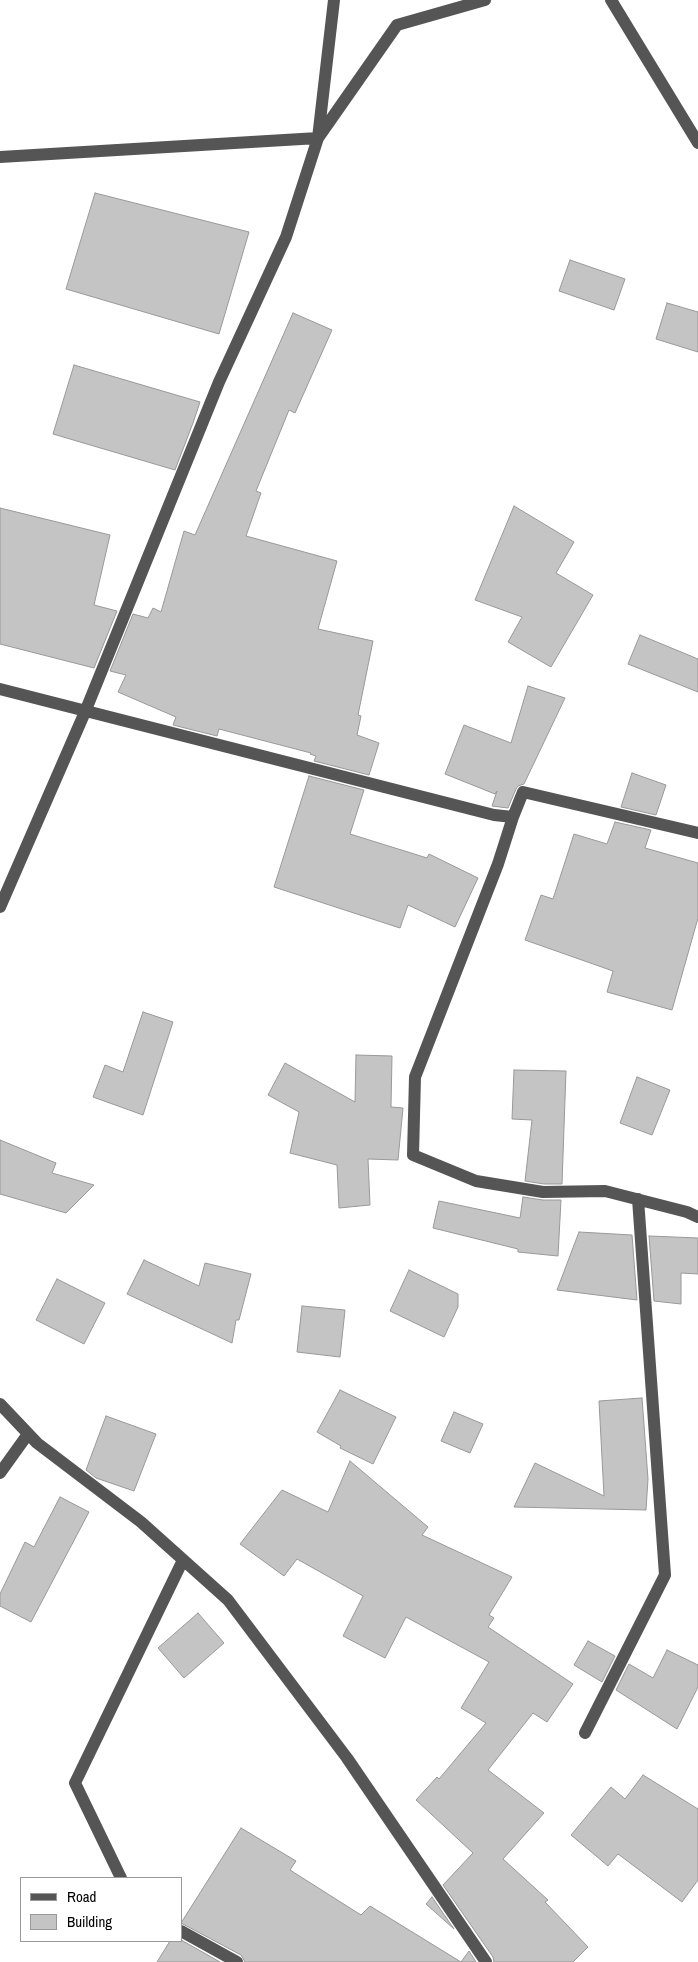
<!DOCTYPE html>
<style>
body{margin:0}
#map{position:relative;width:698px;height:1962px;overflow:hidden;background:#fff;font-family:"Archivo Narrow",sans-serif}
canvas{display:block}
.legend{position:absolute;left:20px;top:1877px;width:162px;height:65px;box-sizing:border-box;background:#fff;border:1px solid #999;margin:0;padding:6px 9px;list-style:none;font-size:15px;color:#000}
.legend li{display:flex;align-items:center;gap:10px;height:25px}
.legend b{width:25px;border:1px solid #999}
</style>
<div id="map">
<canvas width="698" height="1962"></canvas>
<ul class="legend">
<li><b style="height:6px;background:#555"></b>Road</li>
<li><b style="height:14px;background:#c4c4c4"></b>Building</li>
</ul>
</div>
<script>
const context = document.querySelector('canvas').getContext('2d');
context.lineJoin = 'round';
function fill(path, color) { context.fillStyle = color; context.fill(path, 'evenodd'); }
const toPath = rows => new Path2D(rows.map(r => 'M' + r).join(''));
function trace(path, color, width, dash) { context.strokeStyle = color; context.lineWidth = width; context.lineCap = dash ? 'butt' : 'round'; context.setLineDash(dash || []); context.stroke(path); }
const building = toPath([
 [95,193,249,232,219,334,66,289,95,193],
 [570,260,625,279,614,310,559,291,570,260],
 [667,303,698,312,698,352,656,339,667,303],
 [293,313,332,330,295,413,289,410,256,491,261,493,246,536,337,561,318,629,373,641,358,715,361,716,357,735,379,743,369,775,314,761,316,756,310,754,311,753,219,729,217,736,173,725,176,717,118,692,126,675,110,671,133,614,148,618,153,608,161,612,184,531,195,535,293,313],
 [74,365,200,402,193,423,175,470,53,434,74,365],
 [514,506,574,542,556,573,593,595,551,667,508,642,522,617,475,600,514,506],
 [0,508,110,535,94,605,117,611,94,668,0,644,0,508],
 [640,635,698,659,698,692,628,664,640,635],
 [528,686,565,698,524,784,518,786,516,789,508,808,492,806,497,791,495,794,445,774,464,725,511,743,528,686],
 [632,773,666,785,656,815,621,807,632,773],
 [309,776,364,790,350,834,427,858,429,854,478,878,455,927,408,905,400,928,274,887,309,776],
 [615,822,651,830,645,848,698,863,698,918,672,1010,607,992,613,971,525,940,541,895,553,899,574,834,607,844,615,822],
 [143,1012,173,1022,143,1115,93,1097,105,1065,123,1072,143,1012],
 [356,1055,392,1056,391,1107,403,1108,398,1160,368,1159,370,1205,339,1208,337,1165,290,1153,299,1112,268,1095,285,1063,355,1102,356,1055],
 [514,1070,566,1071,562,1184,544,1184,525,1181,532,1120,512,1119,514,1070],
 [637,1077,670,1090,652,1135,620,1123,637,1077],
 [0,1140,56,1163,52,1173,94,1185,66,1213,0,1194,0,1140],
 [523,1197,543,1200,561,1200,558,1256,518,1252,518,1249,433,1228,439,1201,520,1218,523,1197],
 [579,1232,632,1235,637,1300,557,1290,579,1232],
 [649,1236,698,1238,698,1274,681,1273,681,1304,654,1301,649,1236],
 [144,1260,199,1286,205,1263,251,1274,239,1320,236,1320,232,1343,127,1294,144,1260],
 [409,1270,458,1294,458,1307,444,1337,390,1311,409,1270],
 [57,1279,105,1303,84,1344,36,1320,57,1279],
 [302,1306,345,1310,340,1357,297,1352,302,1306],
 [340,1390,396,1417,373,1464,340,1448,341,1446,317,1432,340,1390],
 [642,1398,648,1479,646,1510,514,1507,535,1463,604,1496,599,1401,642,1398],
 [454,1412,483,1424,470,1453,441,1441,454,1412],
 [106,1416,156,1434,134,1491,96,1478,86,1470,106,1416],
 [350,1461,428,1527,422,1535,512,1577,489,1615,494,1618,488,1627,573,1684,547,1722,533,1713,488,1770,544,1813,503,1859,548,1900,545,1902,588,1947,573,1962,494,1962,493,1957,443,1885,473,1853,416,1800,437,1777,439,1779,486,1723,461,1708,489,1662,406,1617,385,1658,343,1636,363,1596,297,1559,284,1576,240,1544,282,1490,328,1512,350,1461],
 [60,1497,89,1512,31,1622,0,1606,0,1594,25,1542,34,1547,60,1497],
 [198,1613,224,1643,184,1678,158,1648,198,1613],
 [588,1641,615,1656,602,1682,574,1665,588,1641],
 [667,1650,698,1665,698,1687,677,1729,616,1690,629,1664,653,1678,667,1650],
 [643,1775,698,1809,698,1880,682,1902,618,1854,608,1866,571,1835,611,1787,625,1799,643,1775],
 [241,1828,296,1861,290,1870,361,1915,370,1906,461,1962,469,1951,476,1962,245,1962,241,1955,181,1923,241,1828],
 [432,1897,454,1929,426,1904,432,1897],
 [181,1940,220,1962,157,1962,170,1941,181,1940]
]);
const minor = toPath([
 [611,0,698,143],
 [0,157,318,138,397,25,485,0],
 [0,689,494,815,513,817,523,792,698,833],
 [513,817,498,864,415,1077,413,1155,476,1181,543,1192,605,1191,687,1212,698,1217],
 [0,907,85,712,219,382,286,237,318,138,334,0],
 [0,1404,37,1443,141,1522,228,1600,347,1758,486,1962],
 [0,1473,28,1434],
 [585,1733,665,1575,638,1199],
 [121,1878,75,1783,183,1560],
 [181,1931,237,1962]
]);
fill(building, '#c4c4c4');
trace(building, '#999', 1);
trace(minor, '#555', 12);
</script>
